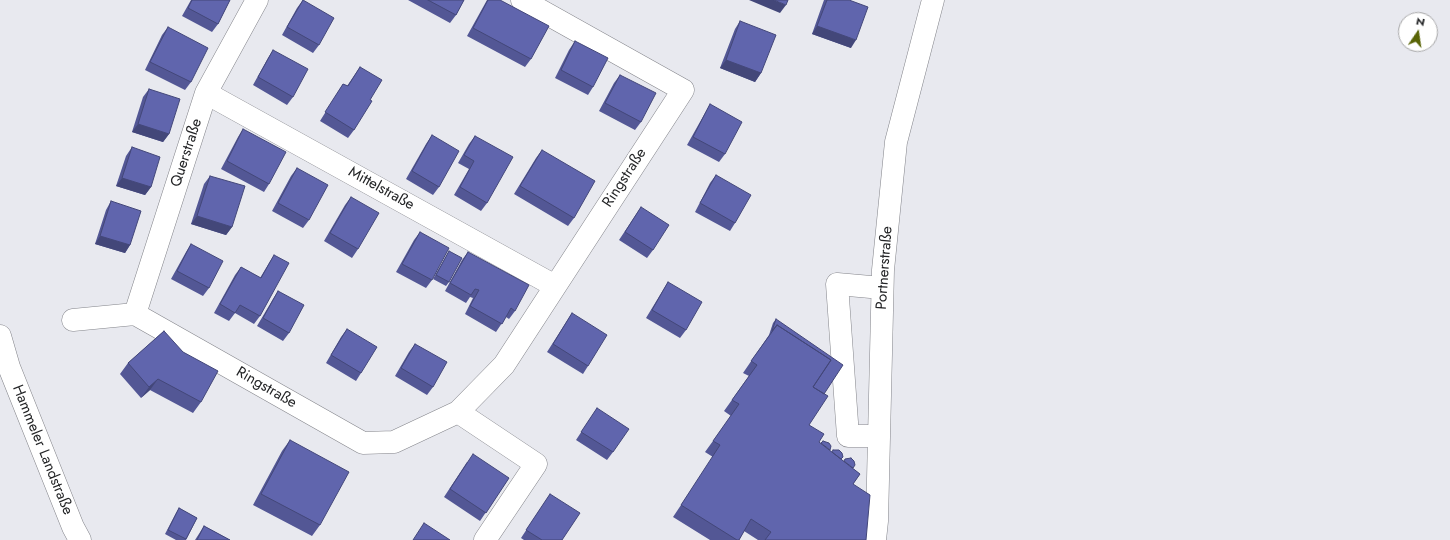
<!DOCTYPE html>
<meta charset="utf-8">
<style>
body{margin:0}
#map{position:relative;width:1450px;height:540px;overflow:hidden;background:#e8e9ef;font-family:Jost,sans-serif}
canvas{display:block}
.north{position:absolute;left:1398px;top:12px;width:40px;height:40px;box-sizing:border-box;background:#fff;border:1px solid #a7a7a8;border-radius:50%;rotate:13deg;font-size:11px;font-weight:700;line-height:16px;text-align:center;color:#232426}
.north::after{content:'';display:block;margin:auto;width:14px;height:18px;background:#596406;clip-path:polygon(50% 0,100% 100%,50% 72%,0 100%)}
</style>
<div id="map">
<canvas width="1450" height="540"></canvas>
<div class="north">N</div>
</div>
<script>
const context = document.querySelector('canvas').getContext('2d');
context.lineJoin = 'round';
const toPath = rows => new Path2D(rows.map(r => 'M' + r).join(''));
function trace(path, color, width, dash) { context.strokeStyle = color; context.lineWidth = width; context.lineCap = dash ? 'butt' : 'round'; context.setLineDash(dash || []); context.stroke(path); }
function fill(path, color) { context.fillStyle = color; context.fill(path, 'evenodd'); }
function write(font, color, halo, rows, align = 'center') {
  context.font = font + ' Jost,sans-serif'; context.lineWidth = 4; context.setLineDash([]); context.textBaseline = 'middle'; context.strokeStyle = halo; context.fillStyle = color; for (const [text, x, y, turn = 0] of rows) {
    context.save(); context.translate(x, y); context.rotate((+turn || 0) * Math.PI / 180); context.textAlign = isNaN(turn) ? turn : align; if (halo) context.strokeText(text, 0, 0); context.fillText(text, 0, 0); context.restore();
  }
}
const minor = toPath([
 [206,93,555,286],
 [135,314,206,93,257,0],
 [73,320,135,314,363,443,394,442,458,412,504,365,683,90,522,0],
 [458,412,536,464,485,540],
 [879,436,848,436,837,284,882,288],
 [875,540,877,521,883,270,896,142,933,0]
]);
const major = toPath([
 [0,336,9,367,73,527,80,540]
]);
const wall = toPath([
 [191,0,230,0,218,24,212,32,182,16],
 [303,0,319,45,313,53,282,35,297,8],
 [408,0,464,0,456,15,450,23],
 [487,0,500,0,531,59,525,67,467,36],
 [824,0,849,0,851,48,812,34],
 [740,21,761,73,755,82,720,68,735,29],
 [168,27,191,82,185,90,145,70,162,35],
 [575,41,593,87,588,95,555,78,569,50],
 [273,50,293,97,287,105,253,85,268,58],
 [360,67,370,100,354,130,348,138,320,121,343,84,347,86],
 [620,75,641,122,635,130,599,111,614,83],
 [149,89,169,134,163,142,132,132,143,97],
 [710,104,725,154,719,162,687,145,705,113],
 [243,129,269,184,264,192,221,169,238,137],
 [432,135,439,187,433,195,406,179,426,144],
 [475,136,487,203,481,211,454,195,469,169,458,163,469,144],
 [132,147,151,187,145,195,116,186,126,156],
 [542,150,574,218,568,226,514,194,536,158],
 [297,168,309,220,303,228,272,211,291,176],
 [716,175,735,223,730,231,695,212,710,183],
 [210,176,232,227,226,235,191,224,204,184],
 [351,197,358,249,352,258,324,241,345,205],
 [111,201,130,245,125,253,95,244,106,210],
 [641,207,653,250,647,258,619,240],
 [420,232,432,280,426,288,396,272,414,240],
 [191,244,209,288,203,296,171,279,186,252],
 [449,251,449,282,446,286,433,279],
 [468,252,515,311,509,319,506,317,496,332,465,314,473,298,470,297,466,303,445,291,462,260],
 [274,255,260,316,254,324,235,313,229,321,214,313,235,275,241,267,260,278,269,263],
 [668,282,686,330,680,338,646,318,663,290],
 [278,291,289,333,283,341,257,326,273,299],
 [572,313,588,366,583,374,547,352],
 [776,319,824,394,809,425,819,442,860,474,853,484,866,540,758,540,744,531,739,540,710,540,673,517,713,457,705,452,731,416,724,411,749,376,743,373,769,335,773,323],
 [347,329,361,373,356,381,326,363,341,337],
 [164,331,201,402,193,413,150,390,141,398,120,374,128,363],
 [415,344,433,387,427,395,395,376,409,352],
 [597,408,613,452,607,460,576,440],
 [290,440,320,525,312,536,253,505,282,451],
 [467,462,509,478,480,521,444,497],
 [550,494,562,540,524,540,521,538],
 [179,508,197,518,186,540,176,540,165,534,176,513],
 [204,526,230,540,195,540]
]);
const shadedWall = toPath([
 [749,0,774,0,786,5,780,13],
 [817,26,856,40,851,48,812,34],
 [726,60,761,73,755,82,720,68],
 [138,124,169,134,163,142,132,132],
 [122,178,151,187,145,195,116,186],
 [197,216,232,227,226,235,191,224],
 [100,236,130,245,125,253,95,244],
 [158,379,150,390,141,398,149,387]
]);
const building = toPath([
 [192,0,230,0,218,24,188,8,192,0],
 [303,0,334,18,319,45,287,27,303,0],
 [428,0,464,0,456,15,428,0],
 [488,0,500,0,549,26,531,59,473,28,488,0],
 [774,0,788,0,786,5,774,0],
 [827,0,849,0,868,7,856,40,817,26,827,0],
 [740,21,776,35,761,73,726,60,740,21],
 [168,27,208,48,191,82,150,62,168,27],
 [575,41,608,58,593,87,561,70,575,41],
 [273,50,308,69,293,97,258,77,273,50],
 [360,67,382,80,370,100,372,101,354,130,325,112,343,84,348,86,360,67],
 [620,75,656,93,641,122,605,103,620,75],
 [149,89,180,99,169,134,138,124,149,89],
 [710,104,742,122,725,154,693,137,710,104],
 [243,129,286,152,269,184,227,161,243,129],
 [432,135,459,151,439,187,412,171,432,135],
 [475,136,513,157,487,203,460,187,474,161,464,155,475,136],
 [132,147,160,157,151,187,122,178,132,147],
 [542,150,595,181,574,218,520,186,542,150],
 [297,168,328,185,309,220,278,203,297,168],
 [716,175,751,195,735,223,700,203,716,175],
 [210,176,245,186,232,227,197,216,210,176],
 [351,197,379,213,358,249,330,233,351,197],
 [111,201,141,211,130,245,100,236,111,201],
 [641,207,669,225,653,250,625,232,641,207],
 [420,232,449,248,432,280,402,264,420,232],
 [191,244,223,261,209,288,177,271,191,244],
 [449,251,462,258,449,282,436,275,449,251],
 [468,252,529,285,515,311,511,308,502,324,470,306,479,290,475,289,471,295,450,283,468,252],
 [274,255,289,263,260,316,240,305,235,313,220,304,241,267,261,278,274,255],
 [668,282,702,302,686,330,652,310,668,282],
 [278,291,304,305,289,333,263,318,278,291],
 [572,313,607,335,588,366,553,344,572,313],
 [776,319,843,365,824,394,813,387,831,360,777,325,772,331,776,319],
 [777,325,831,360,813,387,828,396,809,425,824,434,819,442,860,474,853,484,870,495,866,540,765,540,771,532,751,519,739,540,737,540,681,505,720,445,713,441,739,404,732,400,757,365,751,361,777,325],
 [347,329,377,347,361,373,331,355,347,329],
 [164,331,183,352,218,371,201,402,158,379,149,387,128,363,164,331],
 [415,344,447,362,433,387,401,368,415,344],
 [597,408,629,429,613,452,581,432,597,408],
 [290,440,349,472,320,525,261,494,290,440],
 [823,441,829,443,831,446,830,450,821,443,823,441],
 [833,450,839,450,842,453,843,457,841,459,832,452,833,450],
 [473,454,509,478,486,513,450,489,473,454],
 [851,458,854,461,855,465,853,468,844,461,845,459,851,458],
 [550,494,580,513,562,540,542,540,526,530,550,494],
 [179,508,197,518,186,539,168,530,179,508],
 [424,523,450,540,413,540,424,523],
 [204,526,230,540,197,540,204,526]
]);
const streetNames = [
 ["Querstraße",187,153,-72],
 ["Ringstraße",625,178,-57],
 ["Mittelstraße",381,189,29],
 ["Portnerstraße",885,268,-86],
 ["Ringstraße",266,388,30],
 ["Hammeler Landstraße",42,450,68]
];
trace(minor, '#83848a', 23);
trace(major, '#83848a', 23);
trace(minor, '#fff', 22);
trace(major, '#fff', 22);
fill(wall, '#535795');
fill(shadedWall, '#434779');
fill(building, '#6065ad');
trace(building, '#434779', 1);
write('15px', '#232426', '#fff', streetNames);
</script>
